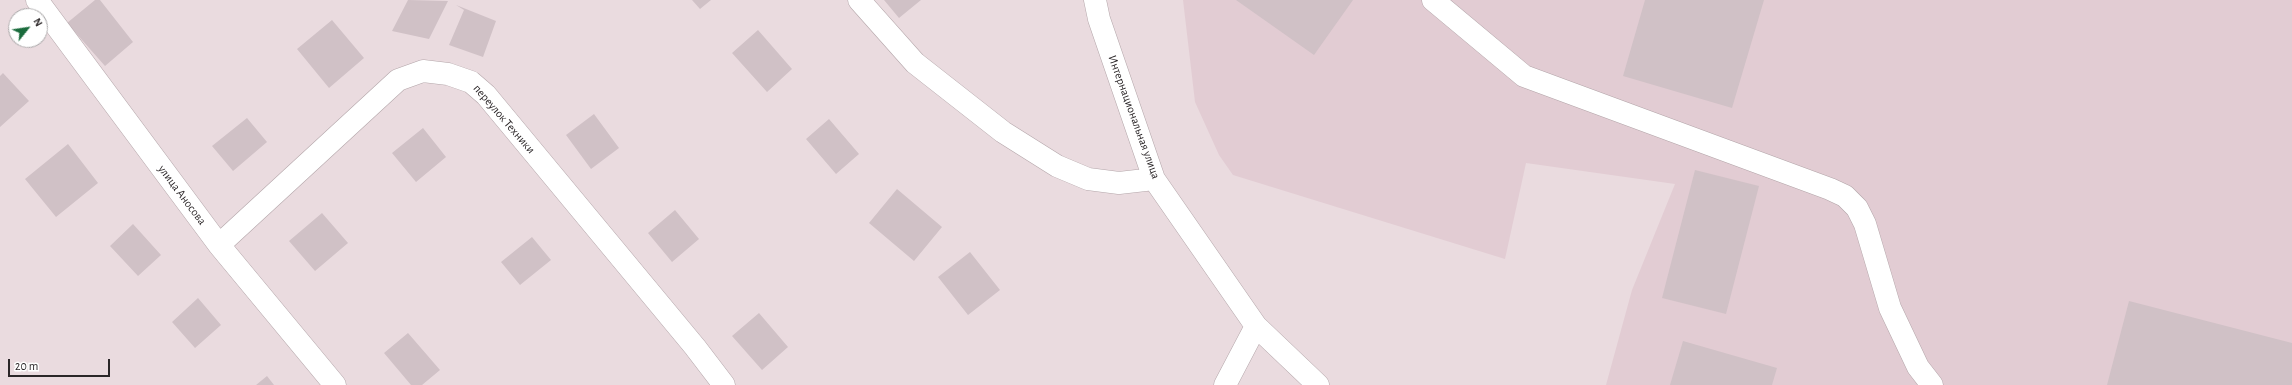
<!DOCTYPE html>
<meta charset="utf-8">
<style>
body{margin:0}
#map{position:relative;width:2292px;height:385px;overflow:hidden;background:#eadbdf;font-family:"Alegreya Sans",sans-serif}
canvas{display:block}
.north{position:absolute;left:8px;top:8px;width:40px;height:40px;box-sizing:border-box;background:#fff;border:1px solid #aaa8a9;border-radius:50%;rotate:60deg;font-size:11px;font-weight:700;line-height:16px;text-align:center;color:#2b2628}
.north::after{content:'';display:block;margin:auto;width:14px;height:18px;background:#1a6b3c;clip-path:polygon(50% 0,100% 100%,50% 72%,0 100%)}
.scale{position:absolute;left:8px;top:359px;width:102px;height:18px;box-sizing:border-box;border:2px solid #2b2628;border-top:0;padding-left:5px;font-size:12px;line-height:14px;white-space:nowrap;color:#2b2628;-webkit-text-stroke:3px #fff;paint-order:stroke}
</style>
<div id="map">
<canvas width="2292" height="385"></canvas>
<div class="north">N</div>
<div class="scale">20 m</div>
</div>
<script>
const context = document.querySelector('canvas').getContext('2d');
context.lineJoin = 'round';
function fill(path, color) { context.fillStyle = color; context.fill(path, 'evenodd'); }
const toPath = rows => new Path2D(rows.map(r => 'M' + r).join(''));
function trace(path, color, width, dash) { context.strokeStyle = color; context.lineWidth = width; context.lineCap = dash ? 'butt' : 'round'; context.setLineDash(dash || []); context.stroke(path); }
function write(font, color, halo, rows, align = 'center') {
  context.font = font + ' "Alegreya Sans",sans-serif'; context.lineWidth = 3; context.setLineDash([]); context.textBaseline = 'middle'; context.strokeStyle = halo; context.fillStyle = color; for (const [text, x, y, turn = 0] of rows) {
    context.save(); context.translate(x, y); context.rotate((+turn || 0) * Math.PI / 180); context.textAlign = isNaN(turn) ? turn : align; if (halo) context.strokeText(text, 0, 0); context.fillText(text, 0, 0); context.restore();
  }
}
const built = toPath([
 [1183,0,2292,0,2292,385,1606,385,1632,290,1675,184,1526,163,1505,259,1233,175,1219,155,1195,102]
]);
const building = toPath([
 [95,0,100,0,133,42,105,66,67,23],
 [408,0,448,1,429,39,392,31],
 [692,0,711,0,700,9],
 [884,0,921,0,899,18],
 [1236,0,1353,0,1314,55],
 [1645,0,1764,0,1732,108,1623,76],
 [456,5,496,21,483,57,449,45,464,10],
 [332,20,364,58,329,88,297,49],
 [758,30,792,69,767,92,732,53],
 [3,73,29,101,0,127,0,76],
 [594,114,619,148,591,169,566,135],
 [247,118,267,142,233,171,212,146],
 [829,119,859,154,836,174,806,139],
 [423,128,446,157,416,182,392,153],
 [68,144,98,183,56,217,25,179],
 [1695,170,1759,186,1726,314,1662,298],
 [897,189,942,227,914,261,869,223],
 [675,210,699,239,672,262,648,233],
 [322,213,348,243,315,271,289,241],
 [133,224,161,255,138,276,110,246],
 [532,237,551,260,520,285,501,262],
 [970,252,1000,290,968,315,938,277],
 [198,298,221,325,195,348,172,322],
 [2129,301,2292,343,2292,385,2107,385],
 [759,313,788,347,762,370,732,336],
 [408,333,440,370,422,385,411,385,384,353],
 [1683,341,1777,368,1772,385,1670,385],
 [267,376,274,385,256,385]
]);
const minor = toPath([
 [37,0,219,245,335,385],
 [859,0,915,63,1003,132,1057,166,1088,179,1119,183,1154,179],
 [1095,0,1099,19,1154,179,1256,326,1318,385],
 [1433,0,1524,76,1830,189,1845,196,1857,208,1865,224,1890,308,1918,367,1932,385],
 [219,245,398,80,423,71,448,74,471,82,486,95,695,347,724,385],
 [1225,385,1256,326]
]);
const streetNames = [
 ["Интернациональная улица",1134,117,70],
 ["переулок Техники",504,119,49],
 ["улица Аносова",182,195,53]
];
fill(built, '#e2ccd3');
fill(building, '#d0c1c6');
trace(minor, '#b3a5a9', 23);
trace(minor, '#fff', 22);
write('12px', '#2b2628', '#fff', streetNames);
</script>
